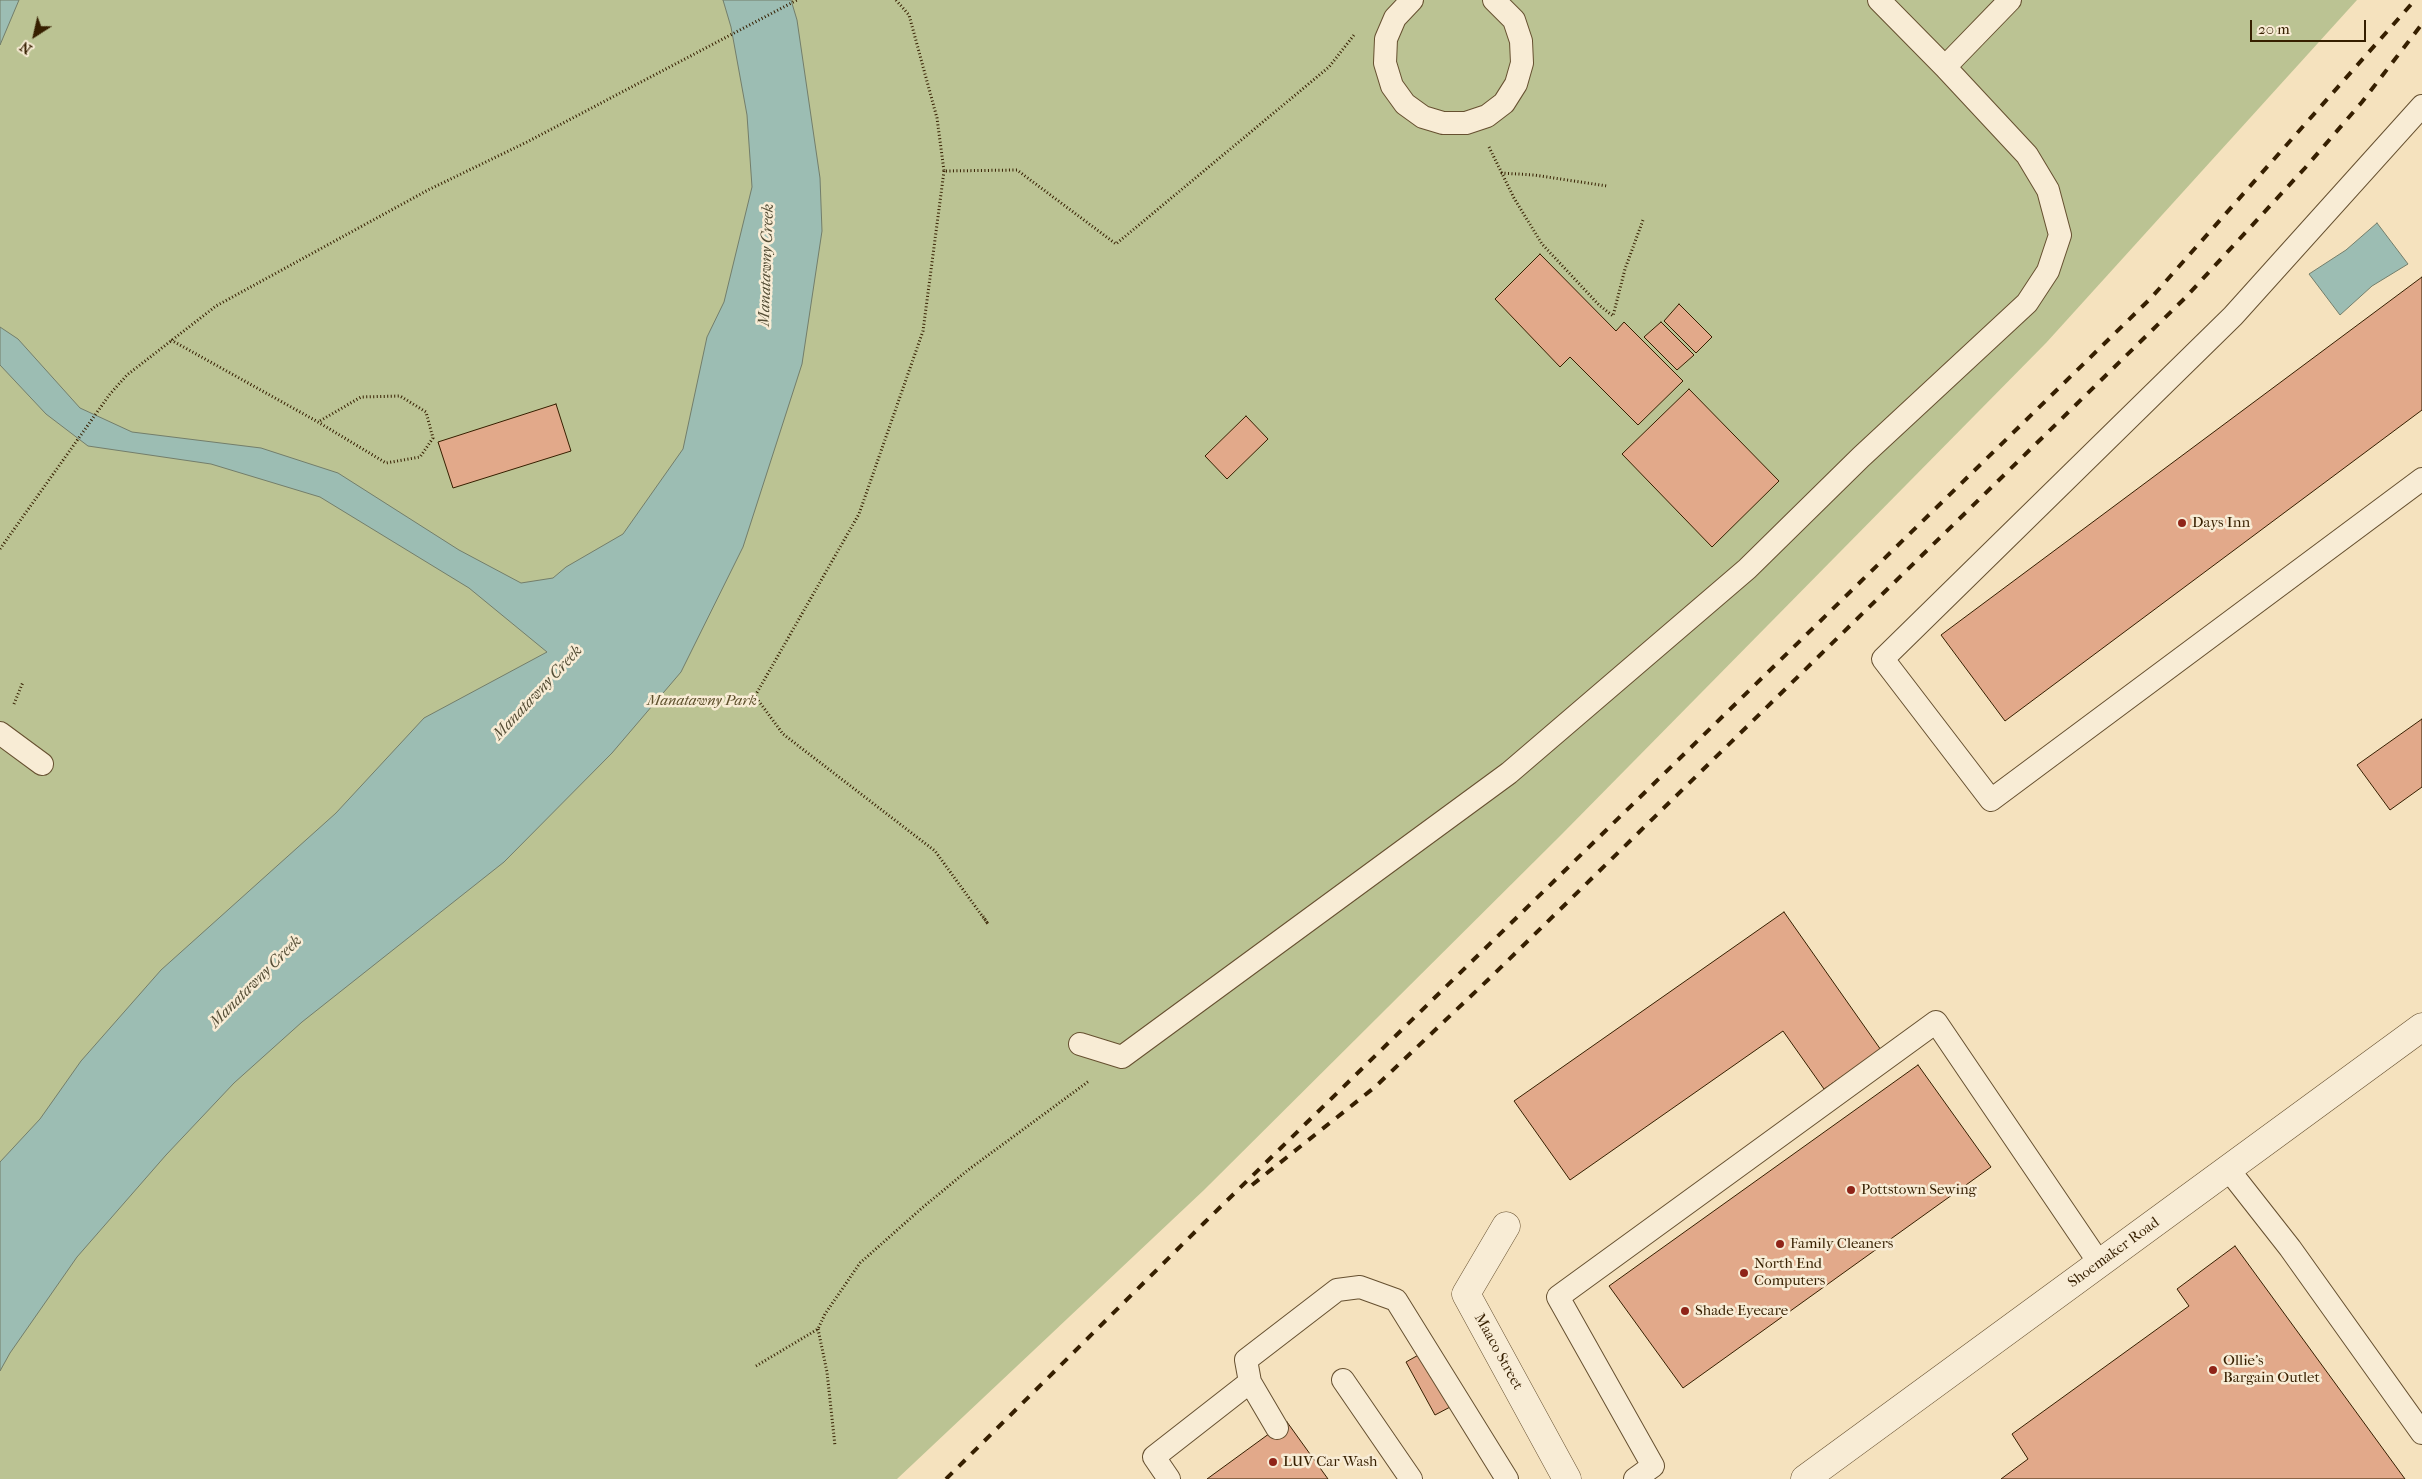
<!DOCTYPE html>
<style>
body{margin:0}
#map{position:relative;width:2422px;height:1479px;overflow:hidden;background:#f5e2be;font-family:"IM FELL French Canon",serif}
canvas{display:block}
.north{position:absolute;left:10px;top:10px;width:50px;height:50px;-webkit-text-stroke:4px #f8ecd5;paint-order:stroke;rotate:215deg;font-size:14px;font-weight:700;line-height:20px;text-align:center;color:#361f00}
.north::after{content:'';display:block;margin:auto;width:18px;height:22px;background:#361f00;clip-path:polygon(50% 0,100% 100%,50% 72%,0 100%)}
.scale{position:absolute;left:2250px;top:20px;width:116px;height:22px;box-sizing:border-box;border:2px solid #361f00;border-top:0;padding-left:6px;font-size:15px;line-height:18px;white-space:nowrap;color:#361f00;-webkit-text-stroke:4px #f8ecd5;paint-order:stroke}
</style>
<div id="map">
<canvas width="2422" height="1479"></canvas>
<div class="north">N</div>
<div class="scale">20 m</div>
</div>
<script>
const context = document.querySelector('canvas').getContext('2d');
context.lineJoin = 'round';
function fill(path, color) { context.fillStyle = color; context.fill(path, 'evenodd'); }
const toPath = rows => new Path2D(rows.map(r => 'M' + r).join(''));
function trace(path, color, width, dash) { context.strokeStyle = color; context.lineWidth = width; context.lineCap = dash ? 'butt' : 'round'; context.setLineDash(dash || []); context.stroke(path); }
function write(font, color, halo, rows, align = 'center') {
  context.font = font + ' "IM FELL French Canon",serif'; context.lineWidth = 5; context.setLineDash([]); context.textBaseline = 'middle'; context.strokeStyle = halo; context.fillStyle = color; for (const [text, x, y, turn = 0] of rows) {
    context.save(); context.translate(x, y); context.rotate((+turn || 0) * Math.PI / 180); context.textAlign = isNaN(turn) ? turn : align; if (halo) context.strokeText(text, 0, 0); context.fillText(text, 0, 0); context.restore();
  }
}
const green = toPath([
 [0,0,2357,0,2046,343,1561,835,1204,1190,897,1479,0,1479]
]);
const water = toPath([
 [0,0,19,0,0,45,0,0],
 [723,0,791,0,797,20,820,178,822,231,802,364,743,547,681,672,612,753,504,862,302,1022,234,1083,166,1155,77,1257,10,1353,0,1371,0,1162,40,1119,81,1061,161,970,336,813,424,718,547,652,469,588,320,497,211,464,88,446,46,414,0,365,0,327,18,339,80,408,132,432,261,448,338,473,459,550,521,583,553,578,566,567,623,534,683,449,707,337,724,302,752,187,747,115,731,27,723,0],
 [2377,223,2408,264,2372,286,2340,315,2309,274,2346,250,2377,223]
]);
const building = toPath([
 [1540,254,1616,331,1624,322,1683,381,1638,425,1570,357,1560,367,1495,299,1540,254],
 [2422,277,2422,410,2005,721,1941,635,2422,277],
 [1679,304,1712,337,1696,353,1664,321,1679,304],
 [1661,322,1694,355,1677,370,1644,337,1661,322],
 [1689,389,1779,481,1712,547,1622,454,1689,389],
 [556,404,571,451,453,488,438,442,556,404],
 [1246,416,1268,439,1227,479,1205,456,1246,416],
 [2422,719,2422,787,2390,810,2357,765,2422,719],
 [1784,912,1881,1050,1824,1089,1783,1031,1570,1180,1514,1101,1784,912],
 [1918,1065,1991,1167,1683,1388,1609,1286,1918,1065],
 [2235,1246,2405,1479,2001,1479,2028,1459,2012,1434,2189,1306,2177,1289,2235,1246],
 [1422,1353,1452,1406,1435,1415,1406,1362,1422,1353],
 [1287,1422,1328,1479,1207,1479,1277,1428,1287,1422]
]);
const path = toPath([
 [896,0,909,15,937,118,944,171,1017,170,1116,244,1329,67,1354,35],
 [1489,147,1514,198,1542,244,1599,305,1613,316,1625,269,1643,220],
 [944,171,923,331,859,514,755,696,783,734,935,851,988,924,983,916],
 [1501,173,1534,175,1607,186],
 [171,340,318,422,386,463,420,457,433,438,426,412,400,396,361,397,318,422],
 [0,549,110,394,127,375,216,306,428,190,527,142,797,0],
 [14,704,23,682],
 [818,1329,827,1372,835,1446],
 [756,1366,818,1329,825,1314,860,1263,922,1208,968,1170,1089,1081]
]);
const lane = toPath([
 [1412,0,1395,18,1386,39,1385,63,1392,86,1405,104,1423,117,1443,123,1466,123,1487,116,1504,103,1516,84,1522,63,1521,41,1514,20,1494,0],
 [1879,0,1945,67],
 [2422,106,2233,316,1883,659,1991,800,2422,479],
 [0,733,42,764],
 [1080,1044,1122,1057,1509,773,1747,569,1861,457,2027,303,2048,271,2060,235,2048,190,2027,155,1945,67,2010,0],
 [2228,1169,2290,1248,2422,1433],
 [1343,1380,1411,1479],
 [1277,1428,1250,1382,1246,1360,1337,1290,1360,1287,1396,1300,1507,1479],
 [1169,1479,1154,1457,1250,1382],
 [1635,1479,1653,1466,1558,1297,1936,1022,2100,1264]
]);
const street = toPath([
 [1506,1226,1466,1294,1567,1479],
 [1805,1479,2422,1027]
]);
const rail = toPath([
 [1252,1185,1375,1087,1492,976,2185,298,2305,168,2362,102,2422,24],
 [946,1479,1204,1223,2151,298,2415,0]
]);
const markers = [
 [2182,523,5,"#8f2418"],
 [1851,1190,5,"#8f2418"],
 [1780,1244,5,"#8f2418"],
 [1744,1273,5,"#8f2418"],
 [1685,1311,5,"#8f2418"],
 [2213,1370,5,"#8f2418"],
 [1273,1462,5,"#8f2418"]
];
const poiNames = [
 ["Days Inn",2192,523],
 ["Pottstown Sewing",1861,1190],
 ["Family Cleaners",1790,1244],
 ["North End",1754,1264],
 ["Computers",1754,1281],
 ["Shade Eyecare",1695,1311],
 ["Ollie's",2223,1361],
 ["Bargain Outlet",2223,1378],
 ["LUV Car Wash",1283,1462]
];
const parkNames = [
 ["Manatawny Park",702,701]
];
const streetNames = [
 ["Shoemaker Road",2114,1253,-36],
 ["Maaco Street",1498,1352,61]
];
const waterNames = [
 ["Manatawny Creek",767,265,-88],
 ["Manatawny Creek",538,693,-47],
 ["Manatawny Creek",256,982,-45]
];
fill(green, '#bbc393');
fill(water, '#9cbdb3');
trace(water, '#737e6b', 1);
fill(building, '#e2a98a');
trace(building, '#361f00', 1);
trace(lane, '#665030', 24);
trace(street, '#665030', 29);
trace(path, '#361f00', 3, [1, 2.5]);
trace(lane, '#f8ecd5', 22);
trace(street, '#f8ecd5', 28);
trace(rail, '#361f00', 4, [9, 9]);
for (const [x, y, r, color] of markers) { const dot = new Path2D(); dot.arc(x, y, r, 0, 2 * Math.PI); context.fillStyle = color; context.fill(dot); trace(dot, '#f8ecd5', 2); }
write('15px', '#361f00', '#f8ecd5', poiNames, 'left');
write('italic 15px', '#5e502c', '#f8ecd5', parkNames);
write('15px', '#361f00', '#f8ecd5', streetNames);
write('italic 16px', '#554e36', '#f8ecd5', waterNames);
</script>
